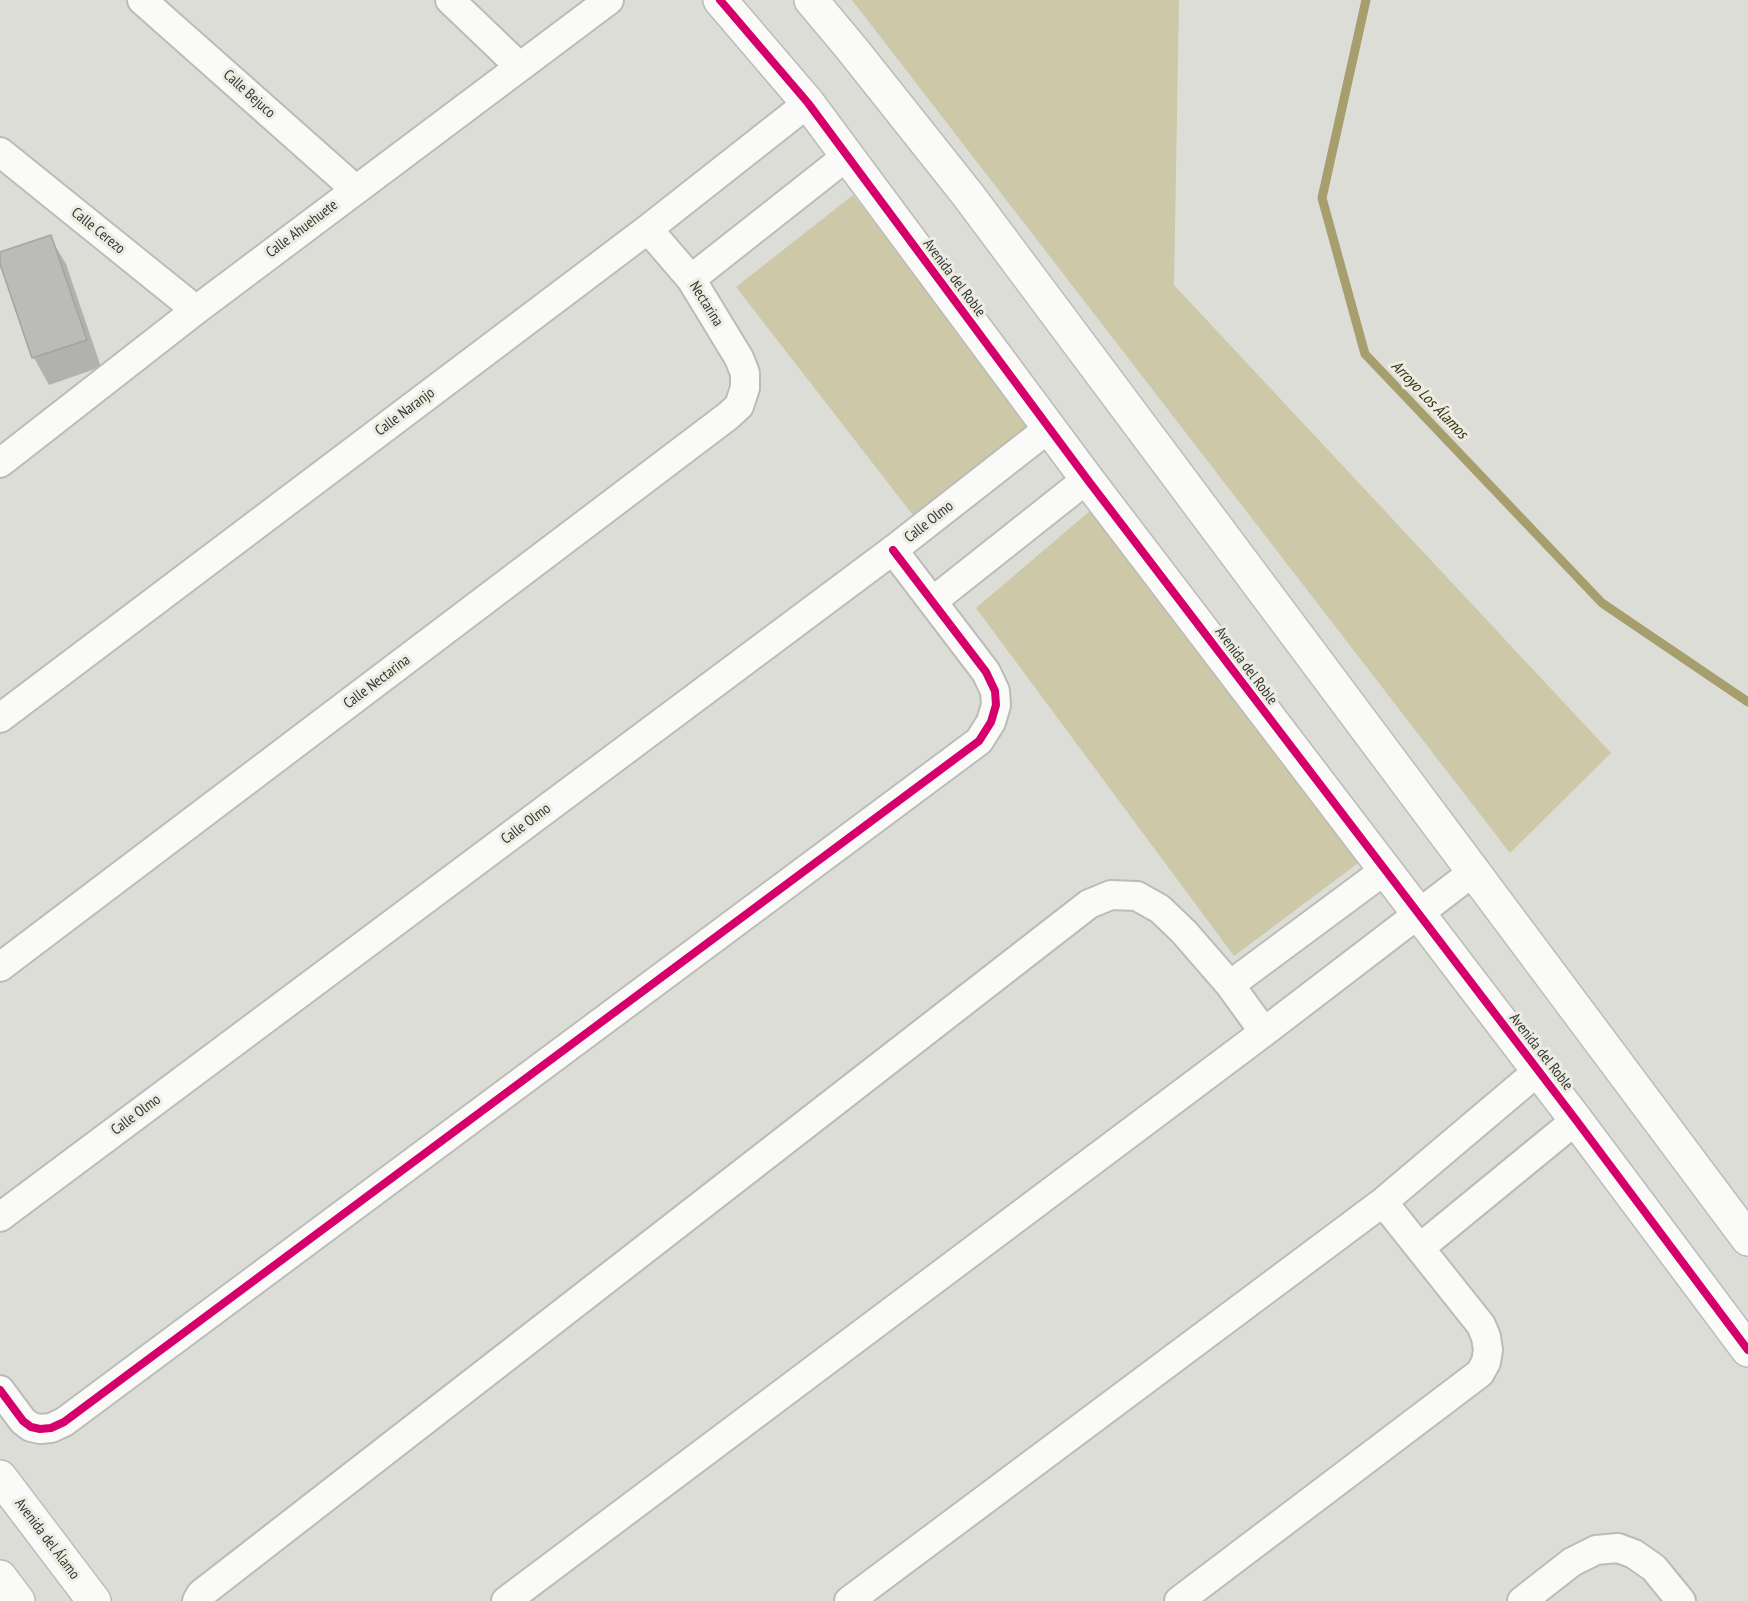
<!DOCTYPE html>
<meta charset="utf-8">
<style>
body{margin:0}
canvas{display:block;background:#ddddd8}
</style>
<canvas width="1748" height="1601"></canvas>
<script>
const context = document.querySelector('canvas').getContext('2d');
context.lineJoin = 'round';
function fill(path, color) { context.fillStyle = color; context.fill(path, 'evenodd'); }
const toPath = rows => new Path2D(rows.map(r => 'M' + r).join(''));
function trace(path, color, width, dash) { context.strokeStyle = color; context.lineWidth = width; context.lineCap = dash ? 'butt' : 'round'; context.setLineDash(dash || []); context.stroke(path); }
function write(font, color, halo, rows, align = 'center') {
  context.font = font + ' "PT Sans Narrow",sans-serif'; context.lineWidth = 6; context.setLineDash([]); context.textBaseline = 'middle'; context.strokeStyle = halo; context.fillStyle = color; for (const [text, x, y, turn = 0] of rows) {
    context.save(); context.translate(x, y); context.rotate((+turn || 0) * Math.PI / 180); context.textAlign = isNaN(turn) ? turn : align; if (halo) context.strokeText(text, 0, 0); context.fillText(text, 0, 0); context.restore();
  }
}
const green = toPath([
 [852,0,1179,0,1174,285,1611,753,1510,853],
 [853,195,1034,427,916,519,736,287],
 [1091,510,1361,861,1234,956,976,608]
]);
const shadow = toPath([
 [50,237,66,264,101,367,49,385,34,358,0,259,0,254]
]);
const stream = toPath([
 [1366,0,1322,198,1365,354,1602,603,1748,702]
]);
const building = toPath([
 [51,235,87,340,32,358,0,264,0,252,51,235]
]);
const minor = toPath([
 [142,0,355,189],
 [450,0,519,66],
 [0,152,196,310],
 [691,279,847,156],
 [0,463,196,310,609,0],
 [933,601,1087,479],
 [0,718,648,229,808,103],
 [0,967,728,416,739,406,745,388,745,373,739,358,691,279,648,229],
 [1230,985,1385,870],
 [0,1217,893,550,1049,428],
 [1421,1247,1576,1120],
 [0,1390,23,1421,31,1427,40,1429,51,1428,64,1422,979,741,991,722,996,705,995,691,986,672,893,550],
 [197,1601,201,1594,1089,904,1111,895,1137,896,1160,909,1184,932,1230,985,1264,1032],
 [506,1601,1264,1032,1473,872],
 [849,1601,1383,1202,1538,1071],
 [1179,1601,1480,1373,1486,1362,1488,1350,1486,1337,1481,1325,1383,1202],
 [1522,1601,1572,1562,1596,1550,1618,1548,1634,1554,1654,1568,1681,1601]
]);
const tertiary = toPath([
 [720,0,808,103,1087,479,1576,1120,1748,1350],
 [811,0,852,49,968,195,1748,1239],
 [0,1477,94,1601],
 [0,1577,18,1601]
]);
const cycleway = toPath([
 [720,0,808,103,1087,479,1576,1120,1748,1350],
 [0,1390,23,1421,31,1427,40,1429,51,1428,64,1422,979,741,991,722,996,705,995,691,986,672,893,550]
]);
const streetNames = [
 ["Calle Bejuco",249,94,42],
 ["Calle Ahuehuete",302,229,-37],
 ["Calle Cerezo",98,231,39],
 ["Avenida del Roble",954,278,53],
 ["Nectarina",706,304,58],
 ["Calle Naranjo",405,412,-37],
 ["Calle Olmo",929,522,-38],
 ["Avenida del Roble",1246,666,53],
 ["Calle Nectarina",377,682,-37],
 ["Calle Olmo",526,824,-37],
 ["Avenida del Roble",1541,1052,52],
 ["Calle Olmo",136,1115,-37],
 ["Avenida del Álamo",47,1539,53]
];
const waterNames = [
 ["Arroyo Los Álamos",1429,400,46]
];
fill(green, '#ccc8a8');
fill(shadow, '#0003');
trace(stream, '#a69f6d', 9);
fill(building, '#bbbbb8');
trace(building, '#a3a39f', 1.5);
trace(minor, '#bbbbb7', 32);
trace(tertiary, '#bbbbb7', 36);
trace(minor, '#fafaf9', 28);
trace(tertiary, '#fafaf9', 33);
trace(cycleway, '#d6006c', 8);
write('15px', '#363632', '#edece2', streetNames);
write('italic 16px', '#343010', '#edece2', waterNames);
</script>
